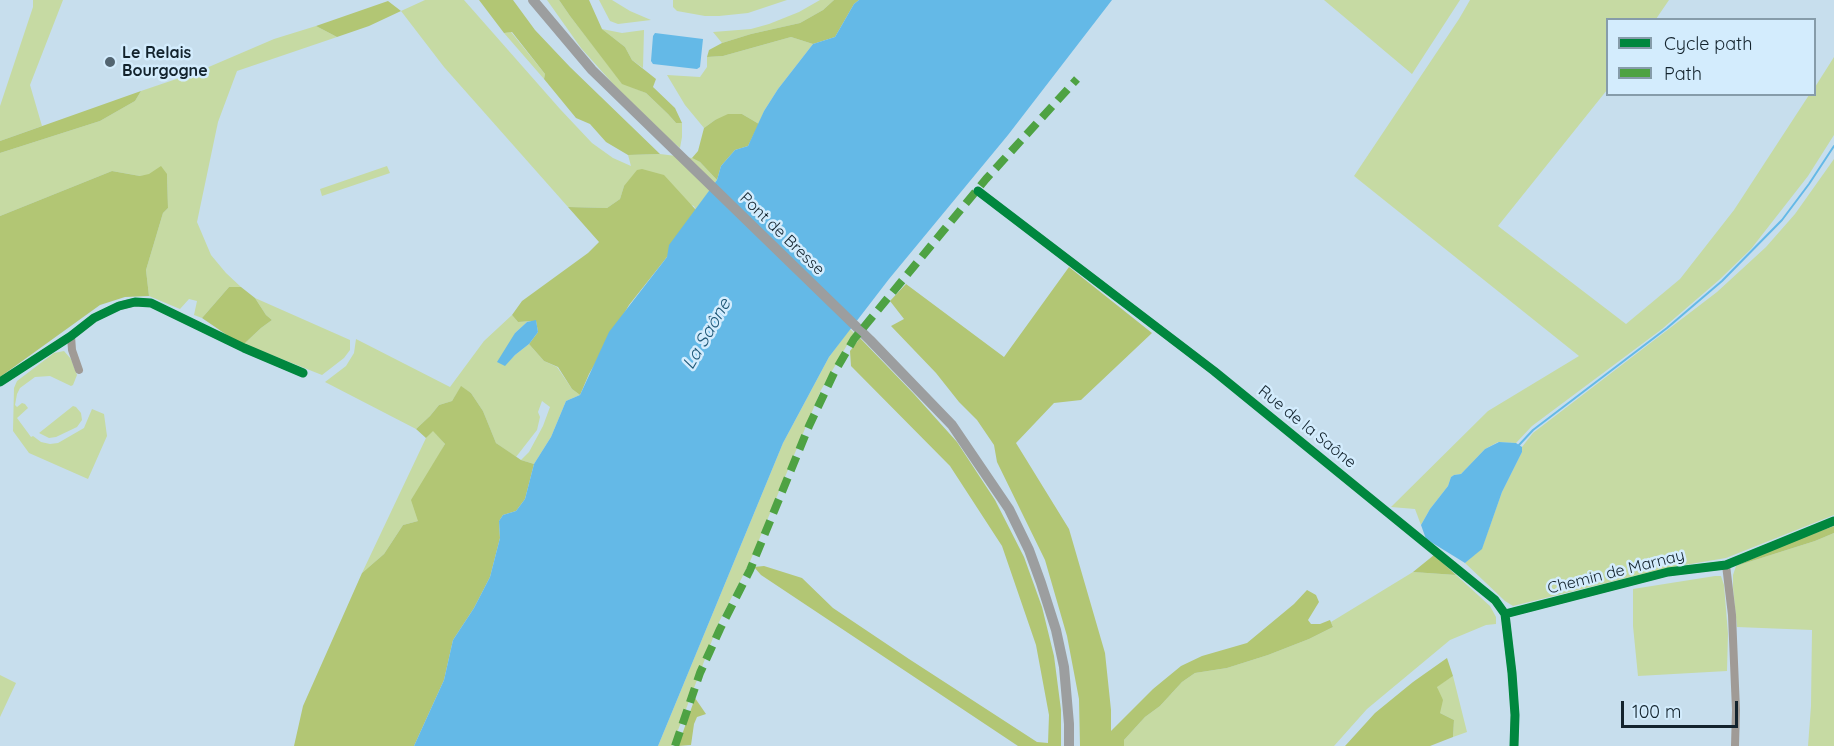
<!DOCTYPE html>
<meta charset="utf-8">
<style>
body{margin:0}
#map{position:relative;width:1834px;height:746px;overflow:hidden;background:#c7deed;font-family:Quicksand,sans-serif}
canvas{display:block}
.legend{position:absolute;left:1606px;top:18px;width:210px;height:78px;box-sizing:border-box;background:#d3ecfd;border:2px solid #869caa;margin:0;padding:8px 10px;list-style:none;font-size:18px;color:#13232d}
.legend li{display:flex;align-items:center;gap:12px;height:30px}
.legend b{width:30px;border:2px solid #869caa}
.scale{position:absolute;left:1621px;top:701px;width:117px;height:27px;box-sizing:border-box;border:3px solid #13232d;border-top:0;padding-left:8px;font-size:18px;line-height:21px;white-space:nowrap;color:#13232d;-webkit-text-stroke:4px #d3ecfd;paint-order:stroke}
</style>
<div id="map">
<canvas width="1834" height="746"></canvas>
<ul class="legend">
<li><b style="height:8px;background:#00873e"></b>Cycle path</li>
<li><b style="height:8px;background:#4ea243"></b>Path</li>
</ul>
<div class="scale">100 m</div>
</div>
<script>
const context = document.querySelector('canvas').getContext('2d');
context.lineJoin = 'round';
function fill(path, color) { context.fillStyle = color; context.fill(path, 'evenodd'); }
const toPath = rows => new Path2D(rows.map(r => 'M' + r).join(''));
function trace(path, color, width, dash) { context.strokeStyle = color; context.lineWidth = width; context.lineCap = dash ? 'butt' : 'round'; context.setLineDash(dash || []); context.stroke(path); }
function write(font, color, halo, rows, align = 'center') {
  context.font = font + ' Quicksand,sans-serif'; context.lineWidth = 5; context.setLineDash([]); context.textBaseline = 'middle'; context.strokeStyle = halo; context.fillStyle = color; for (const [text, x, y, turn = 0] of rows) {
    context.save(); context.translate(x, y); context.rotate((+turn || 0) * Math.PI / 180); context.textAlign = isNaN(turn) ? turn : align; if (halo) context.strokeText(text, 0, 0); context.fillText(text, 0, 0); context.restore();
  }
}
const green = toPath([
 [33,0,63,0,30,85,42,126,0,141,0,106,33,7],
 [425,0,464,0,560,109,592,143,613,158,631,166,628,155,660,154,692,158,700,162,717,180,696,210,694,206,624,186,620,199,607,208,568,207,444,67,401,11],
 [547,0,559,0,570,16,622,83,646,93,668,114,676,123,682,123,682,137,680,148,668,138,615,86,581,48],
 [599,0,612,0,630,11,651,20,618,24,610,21],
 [673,0,787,0,748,13,719,16,705,16,677,11,673,7],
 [820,0,834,0,823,10,800,23,751,34,722,43,713,32,751,29,769,24,799,12],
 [1324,0,1460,0,1412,74],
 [1470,0,1669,0,1656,19,1608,20,1607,90,1498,226,1626,324,1680,279,1734,210,1809,95,1814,94,1815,87,1834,57,1834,135,1808,176,1751,249,1719,280,1662,329,1532,426,1516,443,1498,442,1485,449,1461,474,1454,475,1451,477,1448,486,1430,509,1421,525,1415,509,1391,507,1488,411,1579,356,1354,176,1459,19],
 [316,26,337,37,237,71,218,122,197,222,211,255,226,273,241,287,229,287,202,318,194,315,197,301,189,299,180,309,149,296,146,270,163,213,168,208,167,174,140,176,112,171,0,216,0,153,100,121,135,101,141,91,197,72,274,39],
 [602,29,622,33,644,30,643,68,632,60,625,47],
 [511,32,545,74,544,79,504,33],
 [791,37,813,44,778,89,764,111,759,124,742,114,715,120,704,128,685,105,667,75,700,77,707,67,707,57,723,56],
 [1834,159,1834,515,1726,558,1667,568,1513,606,1505,601,1465,563,1482,548,1502,492,1522,452,1522,447,1533,433,1717,292,1766,247,1795,214],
 [387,166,390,173,322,196,320,189],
 [255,298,350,340,350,350,344,358,322,375,244,344,261,328,272,320,266,315],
 [512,315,518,322,527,322,515,333,505,365,515,355,529,344,544,361,557,367,572,389,580,395,566,401,551,437,534,464,521,460,529,452,543,426,550,407,542,401,538,412,540,417,537,430,516,457,496,443,483,411,471,393,461,387,452,401,439,405,430,416,416,429,325,382,346,366,354,353,356,339,450,387,484,341],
 [850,329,854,333,821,390,749,564,719,622,672,746,658,746,783,443,829,357],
 [64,351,71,359,77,375,73,385,71,386,50,376,35,377,20,388,17,394,15,405,17,407,22,403,25,404,28,408,17,418,31,437,33,436,41,442,50,444,58,443,84,428,92,409,104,414,107,436,88,479,29,453,13,431,14,388,17,381,54,353],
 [73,406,76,407,81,413,82,420,77,427,56,437,49,438,39,433],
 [433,430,445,444,438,457,418,521,403,525,384,554,362,573,426,438],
 [1834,533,1834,746,1808,746,1811,706,1812,630,1737,627,1733,588,1733,575,1736,566,1815,541],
 [1413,572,1456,575,1490,606,1496,617,1496,624,1486,625,1450,640,1367,709,1334,746,1124,746,1124,740,1145,717,1160,706,1182,682,1195,673,1227,668,1268,655,1309,639,1333,627,1331,622],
 [1715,576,1721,576,1724,585,1728,634,1727,671,1638,676,1633,626,1633,589],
 [0,675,16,683,0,717],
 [1453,676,1467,732,1453,737,1454,720,1440,713,1437,686]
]);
const forest = toPath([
 [479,0,513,0,535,30,570,67,660,154,628,155,606,142,590,124,576,118,544,79,545,74,512,32,504,33],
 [559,0,589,0,602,29,625,47,632,60,656,79,653,87,675,108,682,123,676,123,668,114,646,93,622,84,570,16],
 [834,0,859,0,854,4,835,37,813,44,791,37,723,56,707,57,709,50,722,43,751,34,800,23,823,10],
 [388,1,401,11,369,26,337,37,316,26],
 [141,91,135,101,100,121,0,153,0,141],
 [728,114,742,114,759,124,748,146,735,150,721,166,717,180,700,162,692,158,698,151,704,128,715,120],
 [161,166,167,174,168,208,163,213,146,270,149,296,125,297,100,305,0,377,0,216,112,171,140,176,149,174],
 [642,169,664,175,696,210,685,226,667,257,629,305,589,374,580,395,572,389,558,367,544,361,529,344,538,332,536,321,518,322,512,315,522,301,588,253,599,242,568,207,607,208,620,199,624,186,637,170],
 [1069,267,1152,333,1081,400,1054,403,1016,443,1069,529,1105,653,1111,710,1111,731,1153,689,1181,666,1202,656,1247,643,1294,604,1307,590,1316,595,1319,602,1308,620,1311,624,1320,624,1330,620,1333,627,1309,639,1268,655,1227,668,1195,673,1182,682,1160,706,1145,717,1124,740,1124,746,1080,746,1079,699,1067,636,1045,560,997,462,994,445,977,420,959,402,936,373,891,326,904,319,890,301,906,284,1004,357],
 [229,287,241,287,255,298,266,315,272,320,261,328,244,344,237,342,202,318],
 [860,338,914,394,957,442,995,500,1024,557,1042,607,1054,656,1061,710,1061,746,1018,746,761,575,754,567,764,566,802,578,833,608,909,659,1037,742,1048,743,1049,715,1036,645,1002,546,950,466,851,366,850,351],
 [461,386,471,393,483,411,496,443,521,460,534,464,525,499,516,511,503,515,499,521,500,538,490,577,474,608,453,640,444,680,414,746,294,746,303,706,362,573,384,554,403,525,418,521,411,500,445,444,433,431,426,438,416,429,430,416,439,405,452,401],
 [1834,526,1834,533,1815,541,1736,566,1793,541],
 [1434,555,1456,575,1413,572],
 [1447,658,1453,676,1437,687,1443,700,1440,713,1454,720,1453,737,1430,746,1345,746,1375,713,1413,682],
 [695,698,706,714,697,717,694,724,691,745,678,746]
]);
const water = toPath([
 [859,0,1112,0,1008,135,889,279,829,357,783,443,658,746,414,746,444,680,453,640,474,608,490,577,500,538,499,521,503,515,516,511,525,499,534,464,551,437,566,401,580,395,609,332,667,257,669,245,717,180,721,166,735,150,748,146,764,111,778,89,813,44,835,37,854,4],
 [655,33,703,39,700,67,697,69,653,64,651,61,653,36],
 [536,320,538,332,529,344,515,355,505,366,497,362,515,333,527,322],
 [1499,442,1516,443,1522,447,1522,452,1502,492,1482,549,1465,563,1426,539,1421,525,1430,509,1448,486,1451,477,1454,475,1461,474,1485,449]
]);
const stream = toPath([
 [1519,445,1533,430,1667,328,1722,281,1782,220,1809,184,1834,146]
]);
const minor = toPath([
 [978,191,1214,371,1495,600,1505,614,1512,673,1515,715,1514,746],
 [71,336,72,350,79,370],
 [0,382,71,336,94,318,119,306,135,302,151,303,244,348,303,373],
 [1726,565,1732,615,1736,710,1735,746],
 [1505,614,1668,572,1726,565,1834,521]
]);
const major = toPath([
 [533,0,592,70,870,340,952,425,1009,509,1029,550,1041,583,1056,630,1064,667,1069,724,1069,746]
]);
const quiet = toPath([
 [675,746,700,673,720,629,750,570,809,426,834,373,854,339,986,179,1077,79]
]);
const cycleway = toPath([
 [978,191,1214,371,1495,600,1505,614,1512,673,1515,715,1514,746],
 [0,382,71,336,94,318,119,306,135,302,151,303,244,348,303,373],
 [1505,614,1668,572,1726,565,1834,521]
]);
const markers = [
 [110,62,6,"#526470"]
];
const poiNames = [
 ["Le Relais",122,53],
 ["Bourgogne",122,71]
];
const streetNames = [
 ["Pont de Bresse",782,234,44],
 ["Rue de la Saône",1307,427,39],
 ["Chemin de Marnay",1616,572,-14]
];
const waterNames = [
 ["La Saône",707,334,-60]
];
fill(green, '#c6daa3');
fill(forest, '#b2c674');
fill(water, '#64b9e7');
trace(stream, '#64b9e7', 2);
trace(minor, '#a09b96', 8);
trace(major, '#9c9e9f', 10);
trace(quiet, '#4ea243', 8, [15, 8]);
trace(cycleway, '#00873e', 9);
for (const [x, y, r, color] of markers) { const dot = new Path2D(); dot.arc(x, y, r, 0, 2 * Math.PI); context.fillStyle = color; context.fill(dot); trace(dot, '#d3ecfd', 2); }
write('bold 16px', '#13232d', '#d3ecfd', poiNames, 'left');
write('16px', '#13232d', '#d3ecfd', streetNames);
write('italic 18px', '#215978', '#d3ecfd', waterNames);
</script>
